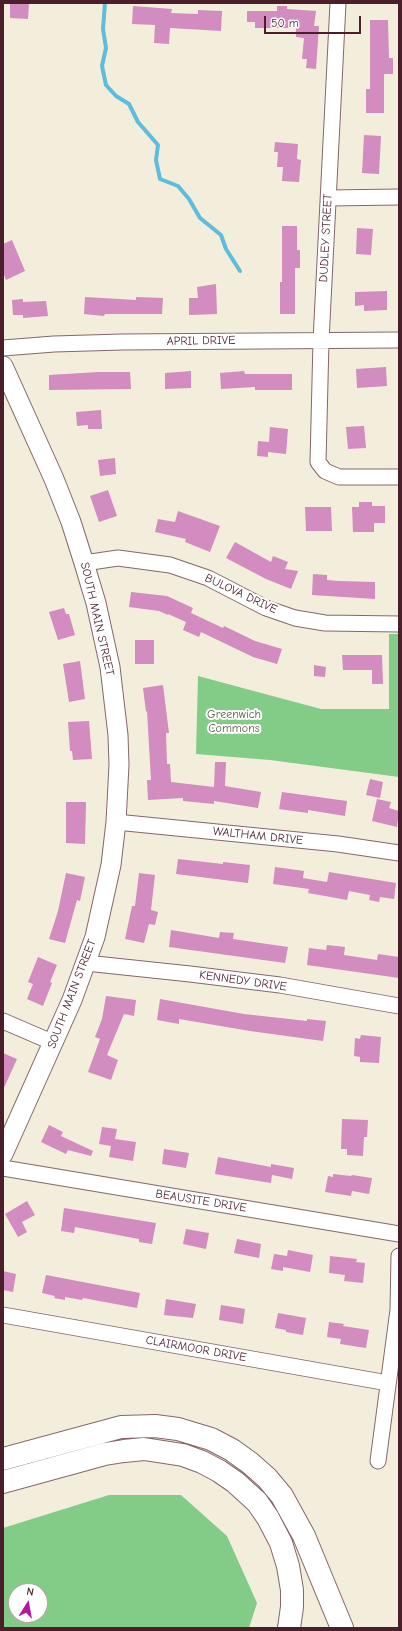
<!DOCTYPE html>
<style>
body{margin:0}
#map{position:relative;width:402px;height:1631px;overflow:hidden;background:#f2eedb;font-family:"Comic Neue",sans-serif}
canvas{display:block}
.frame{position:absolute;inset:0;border:4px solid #4a1f2b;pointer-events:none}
.north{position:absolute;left:8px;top:1583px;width:40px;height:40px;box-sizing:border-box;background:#fff;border:1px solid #b7a5aa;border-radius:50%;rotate:11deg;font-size:11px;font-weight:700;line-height:16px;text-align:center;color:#4a1f2b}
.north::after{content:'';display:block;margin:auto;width:14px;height:18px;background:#b5179e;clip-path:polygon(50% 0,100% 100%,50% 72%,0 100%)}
.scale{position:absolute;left:264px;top:16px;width:97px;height:18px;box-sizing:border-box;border:2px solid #4a1f2b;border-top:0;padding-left:5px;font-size:12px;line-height:14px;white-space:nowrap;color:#4a1f2b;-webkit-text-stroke:3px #fff;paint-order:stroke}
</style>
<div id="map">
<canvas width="402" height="1631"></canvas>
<div class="frame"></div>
<div class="north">N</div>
<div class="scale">50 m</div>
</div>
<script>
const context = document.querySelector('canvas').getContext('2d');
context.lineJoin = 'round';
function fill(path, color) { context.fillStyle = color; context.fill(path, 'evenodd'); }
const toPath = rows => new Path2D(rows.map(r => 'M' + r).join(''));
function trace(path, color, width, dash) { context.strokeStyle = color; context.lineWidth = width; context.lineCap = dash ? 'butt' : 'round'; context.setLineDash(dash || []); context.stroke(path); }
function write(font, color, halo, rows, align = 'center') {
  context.font = font + ' "Comic Neue",sans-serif'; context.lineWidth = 4; context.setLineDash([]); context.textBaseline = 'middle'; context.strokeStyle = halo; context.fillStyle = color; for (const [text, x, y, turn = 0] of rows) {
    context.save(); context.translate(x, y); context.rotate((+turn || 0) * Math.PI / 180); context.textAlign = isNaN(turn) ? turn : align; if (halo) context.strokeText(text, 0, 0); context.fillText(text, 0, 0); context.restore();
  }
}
const green = toPath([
 [389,634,399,634,399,777,270,760,196,754,198,676,321,709,389,709],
 [109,1495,181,1495,227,1536,257,1603,249,1628,3,1628,3,1528],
 [16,1591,40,1591,40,1615,16,1615]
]);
const stream = toPath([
 [105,3,103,29,106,48,102,66,106,85,116,96,129,104,138,122,158,145,156,160,160,179,178,186,189,199,200,218,221,235,226,249,240,271]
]);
const building = toPath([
 [10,3,29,3,28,19,10,18],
 [133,6,172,9,171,13,198,14,198,10,222,11,221,31,170,28,169,44,154,43,155,25,132,24],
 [277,6,287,6,287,9,316,11,314,26,319,26,316,69,306,68,307,59,302,59,304,38,296,37,296,28,255,28,255,22,247,22,247,11,277,11],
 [370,20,388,20,389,58,393,58,393,74,384,74,384,113,366,113,366,89,370,89],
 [364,135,381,136,379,174,362,173],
 [275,142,298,144,297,159,301,160,299,182,282,181,283,167,277,167,278,152,274,152],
 [282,226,297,226,297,250,300,250,300,268,295,268,295,314,280,314,280,282,282,282],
 [357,228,373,229,371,255,356,254],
 [12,240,25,271,6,280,3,272,3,244],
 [216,284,217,314,189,315,189,298,198,298,197,287],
 [387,291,387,310,364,311,364,305,355,306,355,292],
 [85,297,136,300,136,297,163,298,162,314,105,314,104,316,84,314],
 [23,299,23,302,46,301,48,316,23,318,23,315,13,315,12,300],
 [386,367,387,386,357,388,356,369],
 [191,371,191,388,165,389,165,373],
 [244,371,245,374,292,374,292,390,255,390,255,387,221,389,220,373],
 [98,372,130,372,131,389,49,390,49,375],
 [101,410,102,429,88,429,88,425,77,426,76,412],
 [364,426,366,448,348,449,346,427],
 [270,427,288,429,286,454,268,452,268,457,257,456,258,441,269,442],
 [115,458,116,474,100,476,98,460],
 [108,490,117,516,99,522,90,496],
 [359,502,372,502,372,506,385,506,385,523,374,523,374,532,353,532,352,507,359,507],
 [305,507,331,507,332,531,306,531],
 [178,511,220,526,210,552,185,542,186,539,155,532,158,519,175,522],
 [235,542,271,562,273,556,288,562,285,569,298,571,291,589,266,579,226,558],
 [313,574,327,575,327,580,339,581,375,582,375,599,312,595],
 [131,592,167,596,193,608,191,613,223,628,224,626,255,641,282,649,277,664,253,657,201,632,199,637,183,630,186,622,168,614,168,615,159,611,129,607],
 [64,608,66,614,69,614,75,635,58,640,49,612],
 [135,640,154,640,154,664,135,664],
 [342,655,382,655,383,684,372,684,372,670,343,670],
 [80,661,85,699,69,702,63,664],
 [314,665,326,667,325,677,314,676],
 [163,685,169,733,166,733,167,764,170,764,171,782,214,787,215,762,226,762,225,786,261,792,258,808,214,801,214,804,183,801,183,798,148,800,147,780,151,780,147,711,146,712,143,688],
 [89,721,92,759,73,760,72,751,70,751,68,722],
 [370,779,383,782,380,798,366,795],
 [282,792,347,801,345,816,308,810,308,813,279,809],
 [377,799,391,802,389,808,399,811,397,827,372,821],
 [66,802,86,802,85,844,66,843],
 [178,859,223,864,223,862,250,865,248,883,176,874],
 [275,867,304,871,303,878,327,882,329,872,396,883,394,899,380,897,379,902,369,900,370,895,349,891,347,900,308,893,309,889,273,884],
 [66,873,85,877,80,901,77,900,65,943,49,939,58,911],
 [139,873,155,875,151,910,158,912,155,925,149,924,144,943,125,939,132,906,135,906],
 [171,930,219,938,220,932,234,933,233,939,288,947,285,963,169,947],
 [327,945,345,947,344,955,377,960,378,954,399,957,399,978,307,965,309,948,326,950],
 [38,957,57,965,50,982,52,983,43,1006,27,999,33,984,28,982],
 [106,996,136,1000,134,1016,124,1014,107,1055,118,1060,111,1080,88,1072,100,1039,95,1037,102,1019],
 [160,999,244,1014,307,1021,307,1019,326,1021,323,1041,250,1031,179,1019,179,1024,157,1020],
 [361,1035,381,1037,379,1063,360,1062,360,1057,354,1056,355,1038,360,1039],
 [3,1053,17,1059,3,1090],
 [342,1119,368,1120,367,1137,364,1137,363,1156,347,1155,347,1149,341,1149],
 [49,1125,63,1132,61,1136,93,1151,91,1156,68,1150,66,1154,41,1142],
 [102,1127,117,1129,115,1139,136,1142,133,1161,109,1157,111,1146,99,1144],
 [164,1149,189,1153,186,1168,162,1164],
 [218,1157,271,1167,271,1164,294,1168,292,1179,272,1175,271,1183,215,1174],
 [333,1174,351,1176,352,1175,372,1178,369,1194,352,1191,351,1196,325,1192,328,1176,333,1177],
 [27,1201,35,1215,22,1222,27,1232,18,1237,5,1214],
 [64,1208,156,1223,152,1244,139,1242,139,1239,75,1227,74,1233,61,1231],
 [186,1229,209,1233,206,1249,183,1244],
 [237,1239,261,1244,259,1258,234,1253],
 [288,1250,313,1255,310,1272,283,1267,283,1271,271,1269,274,1254,287,1256],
 [330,1256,357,1259,356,1262,365,1263,363,1283,344,1281,345,1275,329,1273],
 [3,1271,16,1274,13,1292,3,1290],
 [46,1275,140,1293,137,1308,83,1298,82,1300,65,1297,65,1300,54,1298,55,1296,42,1293],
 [166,1299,196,1304,193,1318,164,1315],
 [221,1305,245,1309,243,1324,219,1320],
 [278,1313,306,1318,303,1335,286,1332,286,1330,275,1328],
 [329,1322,344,1324,343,1326,369,1330,366,1348,340,1344,341,1339,327,1337]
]);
const minor = toPath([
 [338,3,321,341,318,462,325,471,339,477,399,477],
 [329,198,399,197],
 [3,348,54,344,122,342,399,340],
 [84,563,118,558,170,565,208,578,266,608,295,618,325,623,399,624],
 [116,822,338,844,399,853],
 [86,963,190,974,280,985,399,1006],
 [3,1021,54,1043],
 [3,1168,399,1234],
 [3,1315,388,1383],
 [378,1461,398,1310,399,1256]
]);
const tertiary = toPath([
 [3,366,54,479,71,522,84,563,96,603,110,667,118,735,119,765,116,822,111,865,95,937,72,1000,3,1154]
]);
const motorway = toPath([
 [3,1459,121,1427,155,1426,178,1429,211,1439,232,1450,250,1463,267,1478,282,1496,304,1536,342,1628],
 [3,1482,105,1454,124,1451,144,1449,183,1455,202,1462,219,1471,235,1482,257,1502,268,1518,281,1543,288,1566,292,1590,292,1607,289,1628]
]);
const streetNames = [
 ["DUDLEY STREET",326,238,-87],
 ["APRIL DRIVE",201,341,-1],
 ["BULOVA DRIVE",241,594,25],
 ["SOUTH MAIN STREET",97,619,77],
 ["WALTHAM DRIVE",258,836,6],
 ["KENNEDY DRIVE",243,981,8],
 ["SOUTH MAIN STREET",72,994,-69],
 ["BEAUSITE DRIVE",201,1201,9],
 ["CLAIRMOOR DRIVE",196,1349,10]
];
const parkNames = [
 ["Greenwich",234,715],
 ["Commons",234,729]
];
fill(green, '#83cc88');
trace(stream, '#5ebcdc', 4);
fill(building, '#d28cbf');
trace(minor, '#856769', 17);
trace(tertiary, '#856769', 21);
trace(motorway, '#856769', 24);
trace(minor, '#fff', 15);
trace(tertiary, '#fff', 19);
trace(motorway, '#fff', 22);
write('12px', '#4a1f2b', '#fff', streetNames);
write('12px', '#5e5c4c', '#fff', parkNames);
</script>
